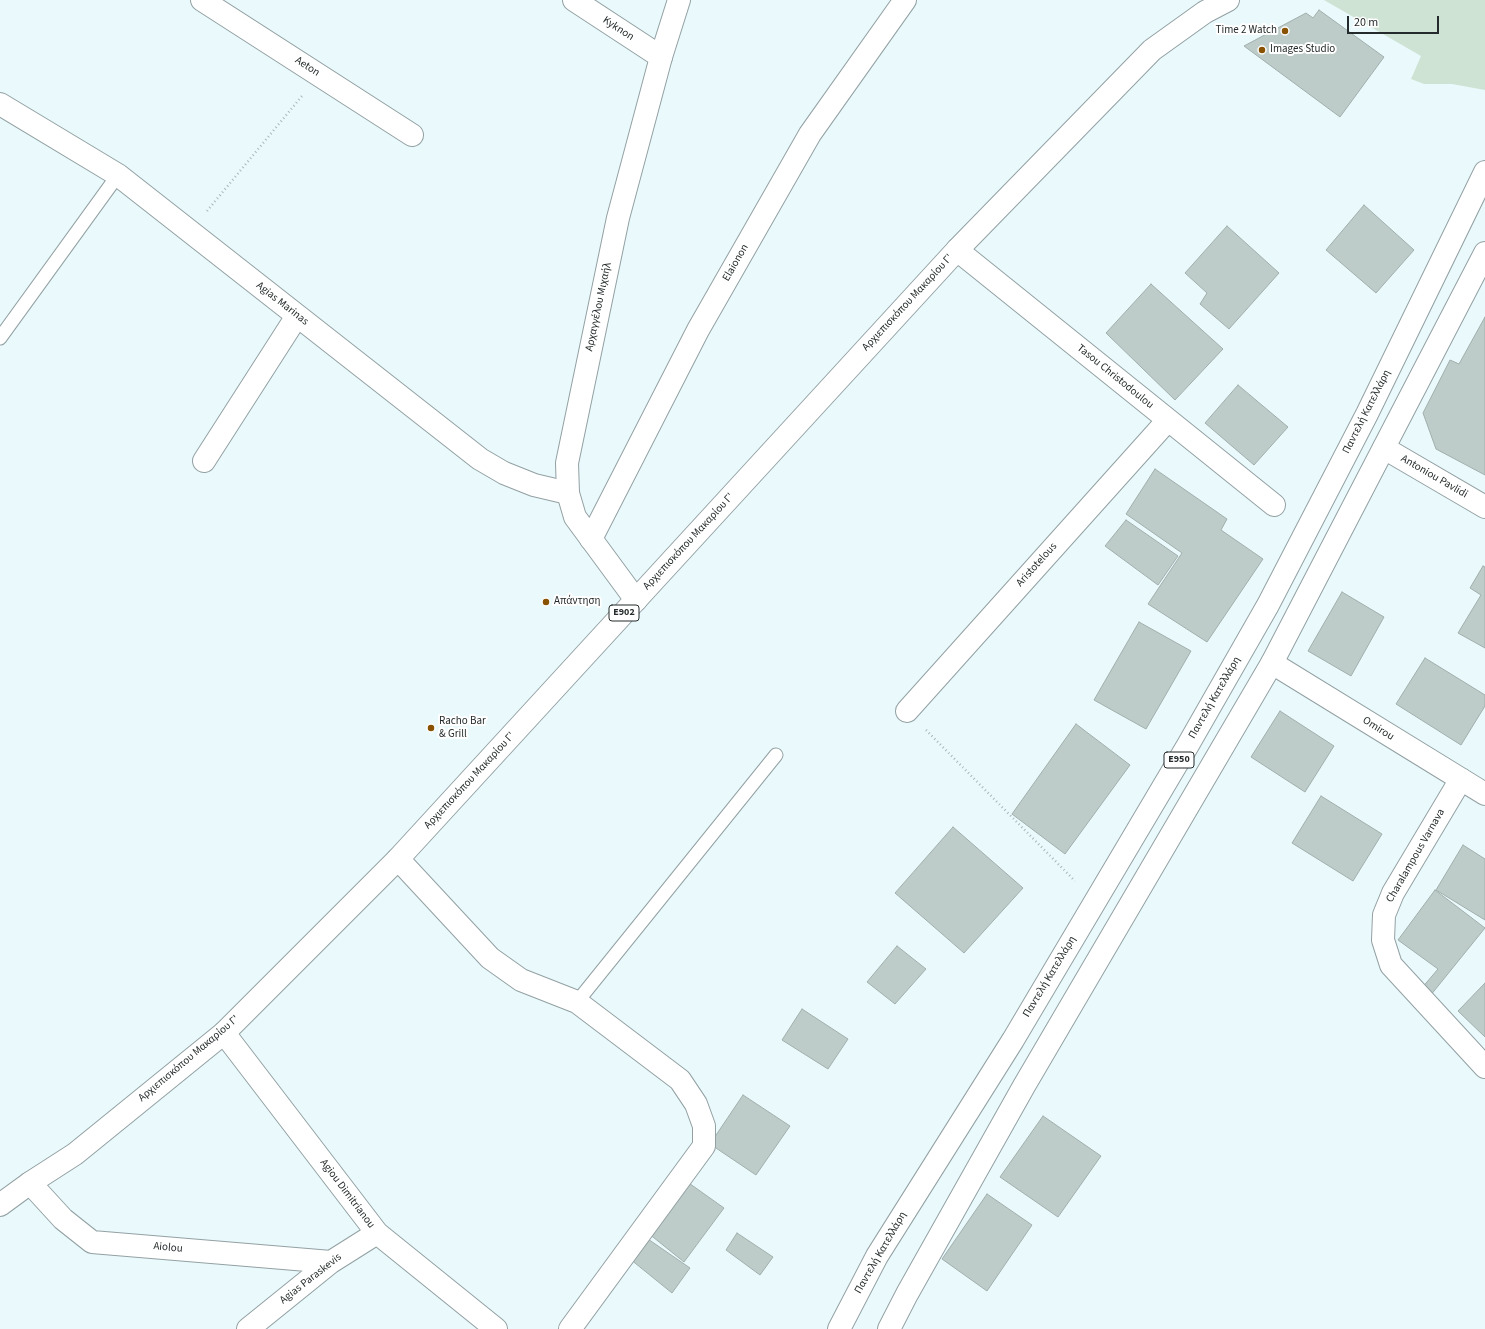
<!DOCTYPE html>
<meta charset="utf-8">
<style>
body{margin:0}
#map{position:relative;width:1485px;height:1329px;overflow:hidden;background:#eaf9fc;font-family:"Source Sans 3",sans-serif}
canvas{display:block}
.scale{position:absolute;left:1347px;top:16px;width:92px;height:18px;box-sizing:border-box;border:2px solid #252b2c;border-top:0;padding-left:5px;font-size:12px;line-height:14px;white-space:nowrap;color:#252b2c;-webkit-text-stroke:3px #fff;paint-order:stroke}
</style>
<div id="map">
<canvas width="1485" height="1329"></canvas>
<div class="scale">20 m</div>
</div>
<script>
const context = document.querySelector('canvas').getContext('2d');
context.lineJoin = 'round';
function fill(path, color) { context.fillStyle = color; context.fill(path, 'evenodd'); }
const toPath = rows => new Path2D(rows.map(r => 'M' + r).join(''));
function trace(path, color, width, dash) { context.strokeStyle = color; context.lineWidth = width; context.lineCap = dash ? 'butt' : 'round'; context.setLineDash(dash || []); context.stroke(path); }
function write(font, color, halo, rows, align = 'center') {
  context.font = font + ' "Source Sans 3",sans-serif'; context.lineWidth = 4; context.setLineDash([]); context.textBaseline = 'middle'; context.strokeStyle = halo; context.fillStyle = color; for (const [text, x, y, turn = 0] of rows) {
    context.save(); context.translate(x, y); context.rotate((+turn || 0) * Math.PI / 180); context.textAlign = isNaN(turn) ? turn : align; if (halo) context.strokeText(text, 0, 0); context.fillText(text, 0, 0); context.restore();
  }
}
const green = toPath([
 [1324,0,1485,0,1485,90,1452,84,1424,84,1411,79,1421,56]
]);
const building = toPath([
 [1319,10,1384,57,1340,117,1244,46,1306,13,1313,18,1319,10],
 [1364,205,1414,250,1376,293,1326,250,1364,205],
 [1227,226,1279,273,1229,329,1200,304,1207,293,1185,273,1227,226],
 [1151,284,1223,349,1175,400,1106,333,1151,284],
 [1485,317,1485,475,1436,449,1423,413,1450,360,1459,364,1485,317],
 [1238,385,1288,427,1254,465,1205,423,1238,385],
 [1155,469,1227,519,1221,530,1263,559,1207,642,1148,604,1182,553,1126,514,1155,469],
 [1126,520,1178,556,1158,585,1105,546,1126,520],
 [1483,566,1485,567,1485,648,1458,633,1481,595,1470,588,1483,566],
 [1342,592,1384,617,1351,676,1308,651,1342,592],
 [1139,622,1191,651,1146,729,1094,700,1139,622],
 [1425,658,1485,695,1485,706,1461,745,1396,704,1425,658],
 [1280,711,1334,746,1305,792,1251,757,1280,711],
 [1076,724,1130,765,1065,854,1012,814,1076,724],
 [1321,796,1382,834,1353,881,1292,843,1321,796],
 [953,827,1023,888,964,953,895,893,953,827],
 [1463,845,1485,859,1485,920,1436,890,1463,845],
 [1435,890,1485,928,1430,996,1421,989,1438,969,1398,940,1435,890],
 [897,946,926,969,895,1004,867,982,897,946],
 [1485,983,1485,1037,1458,1011,1485,983],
 [802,1009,848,1039,828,1069,782,1040,802,1009],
 [743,1095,790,1126,756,1175,710,1144,743,1095],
 [1043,1116,1101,1156,1058,1217,1000,1177,1043,1116],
 [686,1181,724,1208,684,1262,648,1233,686,1181],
 [987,1194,1032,1225,987,1291,942,1259,987,1194],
 [737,1233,773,1257,760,1275,726,1250,737,1233],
 [645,1237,690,1268,672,1293,630,1259,645,1237]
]);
const path = toPath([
 [207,211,302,96],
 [926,730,1075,881]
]);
const lane = toPath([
 [0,338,118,175],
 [577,1002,776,755]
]);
const street = toPath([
 [202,0,412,135],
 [574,0,661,57],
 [0,104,118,175,480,459,504,473,534,485,568,493],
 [957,250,1274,505],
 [1384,448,1485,507],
 [204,461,297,316],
 [591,539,698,330,810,134,905,0],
 [1272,663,1485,794],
 [907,711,1168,420],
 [1461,779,1393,893,1384,915,1383,940,1391,965,1485,1067],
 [398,859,490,958,521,980,577,1002,680,1080,696,1104,704,1126,704,1146,570,1329],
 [224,1033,377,1233,496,1329],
 [30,1183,63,1219,92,1242,331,1262],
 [248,1329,331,1262,377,1233]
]);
const secondary = toPath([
 [636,600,575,517,568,493,567,463,618,218,661,57,679,0]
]);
const primary = toPath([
 [0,1205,30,1183,75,1154,224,1033,398,859,957,250,1152,50,1205,12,1228,0],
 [839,1329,877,1256,1013,1040,1188,745,1268,605,1367,414,1485,172],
 [889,1329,907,1294,1024,1086,1272,663,1485,253]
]);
const markers = [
 [1285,31,4,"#885200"],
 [1262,50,4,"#885200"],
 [546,602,4,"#885200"],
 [431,728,4,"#885200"]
];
const shields = [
 [624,613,30],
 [1179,760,30]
];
const shieldNames = [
 ["E902",624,613],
 ["E950",1179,760]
];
const streetNames = [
 ["Kyknon",618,29,33],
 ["Aeton",307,67,33],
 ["Elaionon",736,263,-60],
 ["Αρχιεπισκόπου Μακαρίου Γ'",908,303,-47],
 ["Agias Marinas",282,304,38],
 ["Αρχαγγέλου Μιχαήλ",599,307,-78],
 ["Tasou Christodoulou",1115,377,39],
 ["Παντελή Κατελλάρη",1367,412,-63],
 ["Antoniou Pavlidi",1434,477,30],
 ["Αρχιεπισκόπου Μακαρίου Γ'",689,542,-47],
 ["Aristotelous",1037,565,-48],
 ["Παντελή Κατελλάρη",1215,698,-60],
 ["Omirou",1378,729,32],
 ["Αρχιεπισκόπου Μακαρίου Γ'",470,781,-47],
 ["Charalampous Varnava",1416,856,-60],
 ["Παντελή Κατελλάρη",1050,977,-59],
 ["Αρχιεπισκόπου Μακαρίου Γ'",189,1059,-40],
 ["Agiou Dimitrianou",347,1194,53],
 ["Aiolou",168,1248,5],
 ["Παντελή Κατελλάρη",881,1253,-60],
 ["Agias Paraskevis",311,1279,-38]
];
const poiNames = [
 ["Time 2 Watch",1277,31,"right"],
 ["Images Studio",1270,50],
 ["Απάντηση",554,602],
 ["Racho Bar",439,722],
 ["& Grill",439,735]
];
fill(green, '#cfe3d4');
fill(building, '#beccc9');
trace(building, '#a1afac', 1);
trace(lane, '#93a1a3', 15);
trace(street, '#93a1a3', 24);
trace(secondary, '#93a1a3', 24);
trace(primary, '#93a1a3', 24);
trace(path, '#abb7b9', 2.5, [1, 3]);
trace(lane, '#fff', 13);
trace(street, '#fff', 22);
trace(secondary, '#fff', 22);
trace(primary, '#fff', 22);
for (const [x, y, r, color] of markers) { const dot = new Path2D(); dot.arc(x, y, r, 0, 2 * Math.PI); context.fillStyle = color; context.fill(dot); trace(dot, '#fff', 1.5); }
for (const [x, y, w] of shields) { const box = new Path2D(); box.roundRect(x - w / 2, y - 8, w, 16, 3); context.fillStyle = '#fff'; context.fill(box); trace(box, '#252b2c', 1); }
write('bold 10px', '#252b2c', null, shieldNames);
write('11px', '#252b2c', '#fff', streetNames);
write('11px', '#252b2c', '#fff', poiNames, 'left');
</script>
